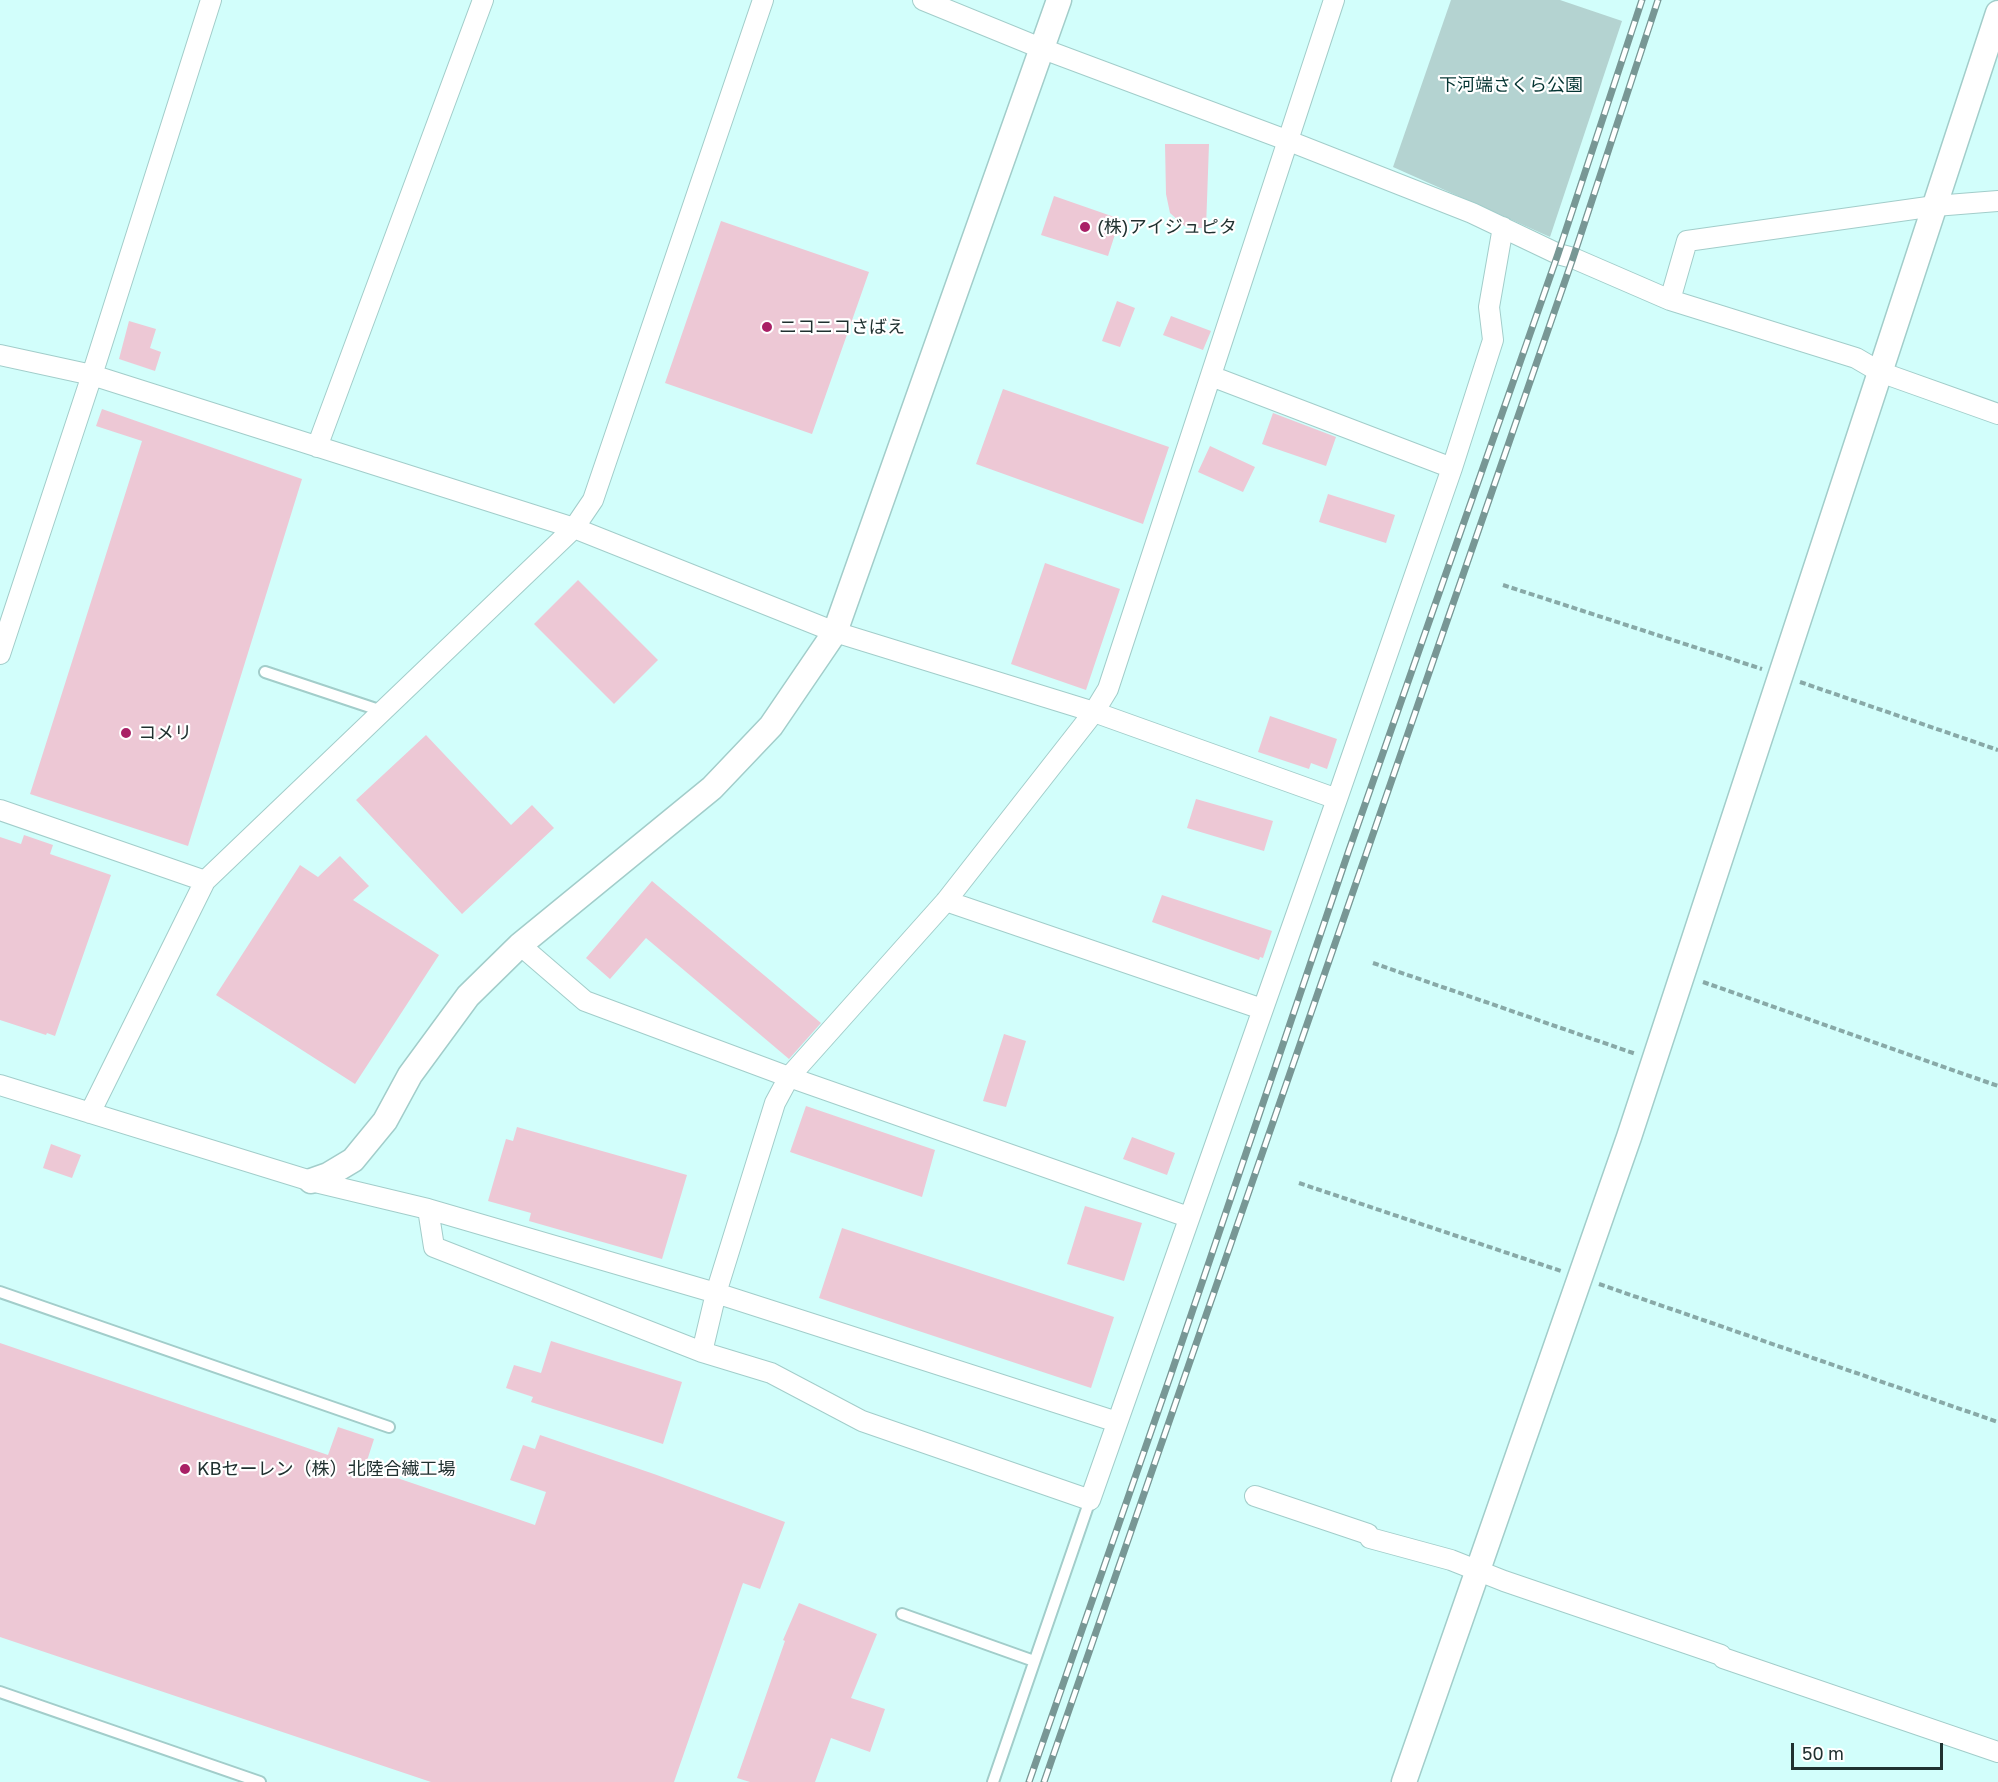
<!DOCTYPE html>
<meta charset="utf-8">
<style>
body{margin:0}
#map{position:relative;width:1998px;height:1782px;overflow:hidden;background:#d2fefb;font-family:"Golos Text",sans-serif}
canvas{display:block}
.scale{position:absolute;left:1791px;top:1743px;width:152px;height:27px;box-sizing:border-box;border:3px solid #203130;border-top:0;padding-left:8px;font-size:18px;line-height:21px;white-space:nowrap;color:#203130;-webkit-text-stroke:4px #fff;paint-order:stroke}
</style>
<div id="map">
<canvas width="1998" height="1782"></canvas>
<div class="scale">50 m</div>
</div>
<script>
const context = document.querySelector('canvas').getContext('2d');
context.lineJoin = 'round';
function fill(path, color) { context.fillStyle = color; context.fill(path, 'evenodd'); }
const toPath = rows => new Path2D(rows.map(r => 'M' + r).join(''));
function trace(path, color, width, dash) { context.strokeStyle = color; context.lineWidth = width; context.lineCap = dash ? 'butt' : 'round'; context.setLineDash(dash || []); context.stroke(path); }
function write(font, color, halo, rows, align = 'center') {
  context.font = font + ' "Golos Text","Noto Sans JP",sans-serif'; context.lineWidth = 4.5; context.setLineDash([]); context.textBaseline = 'middle'; context.strokeStyle = halo; context.fillStyle = color; for (const [text, x, y, turn = 0] of rows) {
    context.save(); context.translate(x, y); context.rotate((+turn || 0) * Math.PI / 180); context.textAlign = isNaN(turn) ? turn : align; if (halo) context.strokeText(text, 0, 0); context.fillText(text, 0, 0); context.restore();
  }
}
const green = toPath([
 [1451,0,1560,0,1622,21,1550,237,1393,167]
]);
const building = toPath([
 [1165,144,1209,144,1206,228,1187,228,1170,213,1166,194],
 [1054,196,1120,219,1108,256,1041,235],
 [721,221,869,272,812,434,665,383],
 [1117,301,1135,308,1120,347,1102,341],
 [1171,316,1211,331,1203,350,1163,335],
 [129,321,156,329,150,348,161,352,155,371,119,359],
 [1003,389,1169,447,1143,524,976,464],
 [102,409,302,479,188,846,30,794,142,441,96,426],
 [1273,413,1336,437,1326,466,1262,444],
 [1210,446,1255,467,1243,492,1198,472],
 [1328,494,1395,515,1386,543,1319,522],
 [1045,563,1120,589,1086,690,1011,664],
 [578,580,658,660,614,704,534,624],
 [1270,716,1337,739,1327,769,1311,763,1309,769,1258,752],
 [426,735,511,825,532,805,554,828,462,914,356,800],
 [1196,799,1273,821,1264,851,1187,828],
 [24,835,53,845,50,854,111,875,55,1036,47,1033,46,1035,0,1020,0,837,21,844],
 [340,856,369,886,353,900,439,955,355,1084,216,995,300,865,318,877],
 [652,881,821,1023,789,1059,646,938,610,979,586,958],
 [1162,895,1272,931,1263,958,1260,957,1259,960,1152,922],
 [1004,1034,1026,1041,1006,1107,983,1101],
 [806,1106,935,1150,922,1197,790,1152],
 [517,1127,687,1175,662,1259,529,1221,531,1213,488,1201,506,1139,513,1141],
 [1132,1137,1175,1153,1167,1175,1123,1159],
 [51,1144,81,1155,72,1178,43,1168],
 [1085,1206,1142,1223,1124,1281,1067,1264],
 [842,1228,1114,1317,1091,1388,819,1298],
 [551,1341,682,1382,663,1444,531,1402,533,1397,506,1388,514,1365,541,1373],
 [0,1343,328,1455,338,1427,374,1439,365,1467,535,1525,546,1492,510,1480,523,1445,535,1449,540,1435,654,1474,785,1522,760,1589,743,1583,674,1782,431,1782,0,1637],
 [799,1603,877,1634,851,1698,885,1709,870,1752,831,1738,815,1782,750,1782,737,1778,785,1641,783,1640]
]);
const path = toPath([
 [1503,585,1762,669],
 [1800,682,1998,750],
 [1373,963,1636,1054],
 [1703,982,1998,1086],
 [1299,1183,1561,1271],
 [1599,1284,1998,1422]
]);
const service = toPath([
 [265,672,382,711],
 [0,1292,389,1427],
 [902,1614,1034,1661],
 [0,1692,260,1782],
 [993,1782,1090,1500]
]);
const minor = toPath([
 [923,0,1043,49,1289,141,1472,213,1558,254,1573,258,1670,300,1856,358,1880,372,1998,414],
 [1670,300,1687,241,1935,206,1998,201],
 [0,355,92,375,574,528,835,632,1094,712,1337,799],
 [1211,376,1452,468],
 [317,447,483,0],
 [0,654,92,375,211,0],
 [0,810,205,881],
 [946,901,1262,1009],
 [520,945,585,1001,789,1077,1188,1217],
 [0,1085,311,1181,428,1209,716,1293,1117,1422],
 [90,1113,205,881,574,528,593,500,763,0],
 [428,1209,434,1247,702,1352,771,1373,862,1421,1090,1500,1337,799,1452,468,1493,340,1489,307,1503,227],
 [702,1352,716,1293,775,1103,789,1077,946,901,1094,712,1108,689,1334,0],
 [1255,1496,1368,1534,1370,1538,1451,1560,1504,1581,1721,1655,1723,1658,1998,1752]
]);
const tertiary = toPath([
 [311,1181,328,1175,353,1160,385,1121,410,1075,468,996,520,945,712,788,771,726,835,632,1059,0],
 [1404,1782,1629,1137,1998,13]
]);
const rail = toPath([
 [1029,1782,1170,1377,1349,850,1558,254,1642,0],
 [1044,1782,1573,258,1658,0]
]);
const markers = [
 [1085,227,6,"#a92066"],
 [767,327,6,"#a92066"],
 [126,733,6,"#a92066"],
 [185,1469,6,"#a92066"]
];
const parkNames = [
 ["下河端さくら公園",1511,85]
];
const poiNames = [
 ["(株)アイジュピタ",1097,227],
 ["ニコニコさばえ",779,327],
 ["コメリ",138,733],
 ["KBセーレン（株）北陸合繊工場",197,1469]
];
fill(green, '#b4d3d1');
fill(building, '#edc8d5');
trace(service, '#a2cdca', 14);
trace(minor, '#a2cdca', 22);
trace(tertiary, '#a2cdca', 27);
trace(path, '#88a9a7', 4, [6, 3]);
trace(service, '#fff', 10);
trace(minor, '#fff', 20);
trace(tertiary, '#fff', 24);
trace(rail, '#789795', 7);
trace(rail, '#fff', 4.5, [14]);
for (const [x, y, r, color] of markers) { const dot = new Path2D(); dot.arc(x, y, r, 0, 2 * Math.PI); context.fillStyle = color; context.fill(dot); trace(dot, '#fff', 2); }
write('18px', '#043432', '#fff', parkNames);
write('18px', '#203130', '#fff', poiNames, 'left');
</script>
